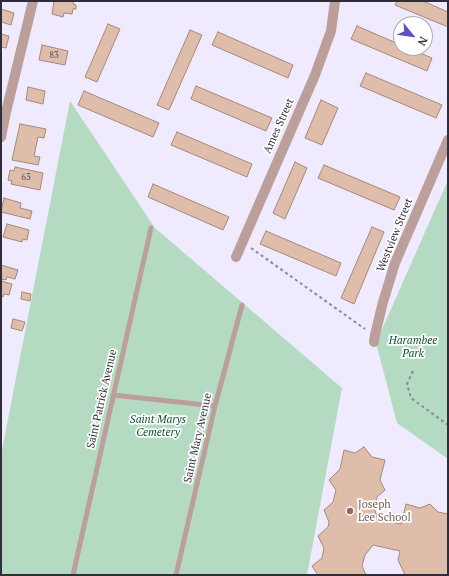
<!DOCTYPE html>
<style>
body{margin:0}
#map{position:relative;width:449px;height:576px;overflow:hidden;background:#efeafe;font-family:"PT Serif",serif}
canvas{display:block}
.frame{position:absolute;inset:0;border:2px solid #302d3a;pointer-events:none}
.north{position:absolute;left:393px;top:16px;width:40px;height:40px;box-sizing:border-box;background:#fff;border:1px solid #acabb0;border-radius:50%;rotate:119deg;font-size:11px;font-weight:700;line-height:16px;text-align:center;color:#302d3a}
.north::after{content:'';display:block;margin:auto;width:14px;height:18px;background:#634dc6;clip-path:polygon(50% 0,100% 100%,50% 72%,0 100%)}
</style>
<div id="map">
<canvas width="449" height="576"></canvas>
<div class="frame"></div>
<div class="north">N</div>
</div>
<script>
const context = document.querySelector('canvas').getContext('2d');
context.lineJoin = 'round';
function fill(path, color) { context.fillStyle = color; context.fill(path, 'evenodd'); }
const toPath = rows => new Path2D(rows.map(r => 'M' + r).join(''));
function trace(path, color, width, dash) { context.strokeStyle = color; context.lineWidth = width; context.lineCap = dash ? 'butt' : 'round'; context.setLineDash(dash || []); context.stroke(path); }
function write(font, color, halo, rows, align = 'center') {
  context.font = font + ' "PT Serif",serif'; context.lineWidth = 3.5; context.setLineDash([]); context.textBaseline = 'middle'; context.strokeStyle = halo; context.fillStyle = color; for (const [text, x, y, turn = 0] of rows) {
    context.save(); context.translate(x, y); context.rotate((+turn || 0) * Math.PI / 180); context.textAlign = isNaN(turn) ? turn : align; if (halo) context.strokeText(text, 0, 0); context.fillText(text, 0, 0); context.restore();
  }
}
const green = toPath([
 [70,101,155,228,342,388,307,575,1,575,1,455],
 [448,180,448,459,397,423,376,343]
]);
const building = toPath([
 [54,1,74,1,73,4,76,5,76,9,73,9,72,14,64,13,63,17,52,14,54,1],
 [397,1,423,1,448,12,448,27,395,5,397,1],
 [1,9,14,13,11,25,1,22,1,9],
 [108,24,120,29,97,82,85,77,108,24],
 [357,26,401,45,401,48,408,48,432,58,427,71,351,39,357,26],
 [190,30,202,35,169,110,157,105,190,30],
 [218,32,293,65,288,78,212,45,218,32],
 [1,34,9,36,6,48,1,47,1,34],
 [42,45,68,51,65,65,39,60,42,45],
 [366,73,442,105,436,118,360,86,366,73],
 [196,86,272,118,266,131,191,99,196,86],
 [28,87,45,91,43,104,26,100,28,87],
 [84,91,159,123,153,137,78,105,84,91],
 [321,100,338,108,322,145,305,138,321,100],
 [20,124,46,129,44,138,38,137,34,156,40,157,38,165,12,160,20,124],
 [177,132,252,164,247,177,171,145,177,132],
 [295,162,307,168,285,219,273,213,295,162],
 [324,165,400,197,394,210,318,178,324,165],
 [15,167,43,173,40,190,11,184,12,181,8,180,10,170,14,171,15,167],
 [153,184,229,217,223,230,148,197,153,184],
 [4,198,21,203,20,208,32,211,30,219,1,212,4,198],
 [7,224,29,230,27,240,23,239,22,242,3,237,7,224],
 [372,227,384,232,354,304,341,298,372,227],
 [266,231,341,263,336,276,260,244,266,231],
 [1,265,18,270,15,279,7,277,6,280,1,279,1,265],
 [1,281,12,284,9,295,4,294,3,297,1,296,1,281],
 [22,292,31,294,30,301,21,299,22,292],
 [13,319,25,322,22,331,11,328,13,319],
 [364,447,372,457,385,460,380,480,385,490,377,497,374,508,378,519,401,524,406,504,420,508,430,504,438,512,448,514,448,575,405,575,398,560,400,551,373,545,365,555,362,566,366,575,318,575,312,566,322,558,324,548,318,536,328,527,329,522,324,510,333,502,336,490,329,480,340,469,344,450,355,453,364,447]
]);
const path = toPath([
 [251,248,365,329],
 [413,371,407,384,411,398,448,425]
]);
const lane = toPath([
 [113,395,215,406],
 [73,575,151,228],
 [176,575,215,406,242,305]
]);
const street = toPath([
 [1,137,6,112,33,1],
 [236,257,315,75,331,31,335,1],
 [374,342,375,335,383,302,395,263,448,140]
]);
const markers = [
 [350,511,4,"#8d6e63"]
];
const numberNames = [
 ["83",54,55],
 ["63",26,177]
];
const streetNames = [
 ["Ames Street",279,126,-66],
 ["Westview Street",395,235,-68],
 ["Saint Patrick Avenue",102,399,-77],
 ["Saint Mary Avenue",198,438,-77]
];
const parkNames = [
 ["Harambee",413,341],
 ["Park",413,354],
 ["Saint Marys",158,420],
 ["Cemetery",158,433]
];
const educationNames = [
 ["Joseph",358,505],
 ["Lee School",358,518]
];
fill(green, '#b4dbc2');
fill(building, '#debdab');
trace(building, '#a78877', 1);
trace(path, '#8c8898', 2, [3, 3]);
trace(lane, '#bc9e9a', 5);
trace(street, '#bc9e9a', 10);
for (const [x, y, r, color] of markers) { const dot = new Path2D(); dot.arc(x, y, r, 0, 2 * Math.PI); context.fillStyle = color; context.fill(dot); trace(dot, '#fff', 1.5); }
write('9px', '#5c5156', null, numberNames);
write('11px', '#302d3a', '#fff', streetNames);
write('italic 11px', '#095230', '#fff', parkNames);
write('11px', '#785e54', '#fff', educationNames, 'left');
</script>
